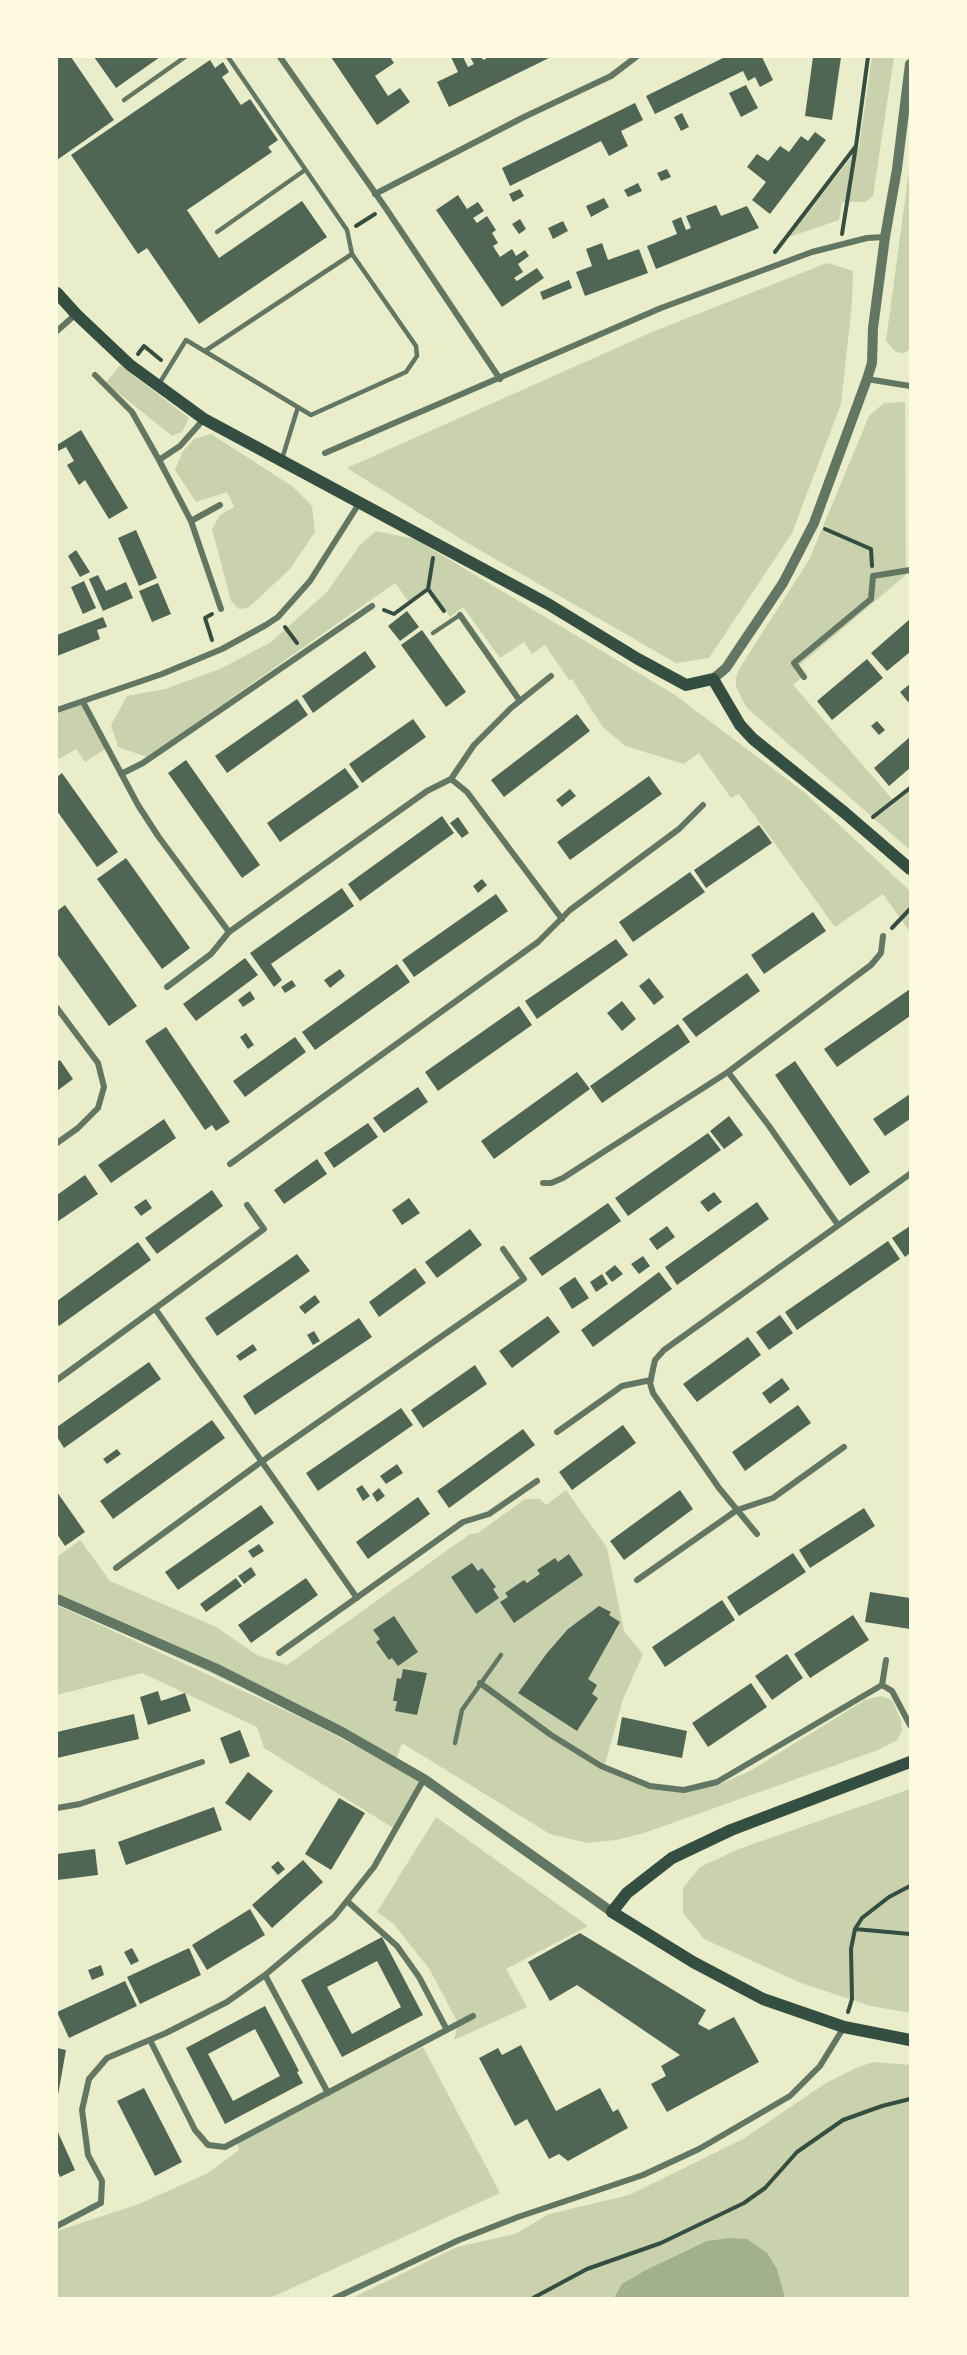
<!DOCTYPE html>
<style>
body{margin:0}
#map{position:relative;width:967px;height:2355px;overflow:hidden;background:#e9edc9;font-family:"Sofia Sans Condensed",sans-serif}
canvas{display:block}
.frame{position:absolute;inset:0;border:58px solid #fefae0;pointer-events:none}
</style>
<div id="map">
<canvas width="967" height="2355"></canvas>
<div class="frame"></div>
</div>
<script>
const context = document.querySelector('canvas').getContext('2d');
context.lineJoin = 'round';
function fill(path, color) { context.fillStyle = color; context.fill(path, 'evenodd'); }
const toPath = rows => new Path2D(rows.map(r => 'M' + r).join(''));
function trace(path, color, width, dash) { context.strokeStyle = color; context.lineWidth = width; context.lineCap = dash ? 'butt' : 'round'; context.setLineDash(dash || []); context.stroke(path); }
const green = toPath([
 [872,57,894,57,873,196,865,202,842,202,839,220,789,237,859,147],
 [910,163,910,350,903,353,896,352,886,341],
 [827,263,853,271,852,303,841,404,792,533,709,658,676,663,464,541,347,468,657,330],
 [120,365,189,418,182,432,172,436,106,383],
 [905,402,906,575,796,668,802,677,793,685,894,801,910,789,910,850,746,707,736,687,736,677,739,669,809,560,869,416,884,403],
 [211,434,292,486,312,506,315,532,290,569,248,608,239,609,231,601,212,529,220,515,234,507,227,492,196,502,175,470,183,451,194,439],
 [376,531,415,539,675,695,804,792,910,891,910,932,883,894,835,927,739,794,731,798,699,753,684,764,625,746,602,726,572,679,569,680,545,645,532,654,524,642,500,658,463,607,450,617,430,588,409,602,395,583,147,757,118,747,111,725,127,696,165,689,220,669,271,642,327,592,360,545],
 [83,703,105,749,85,762,76,749,57,760,57,711],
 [566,1490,607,1548,624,1631,643,1654,623,1699,604,1768,649,1787,684,1790,718,1785,750,1771,865,1700,881,1696,892,1700,901,1720,902,1731,897,1740,878,1750,644,1833,616,1840,587,1843,550,1834,402,1743,394,1765,308,1717,57,1603,57,1557,80,1540,110,1581,216,1627,257,1655,287,1665,470,1534,478,1533,525,1499,540,1499,546,1505],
 [57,1605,306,1720,422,1781,395,1829,264,1748,257,1727,142,1673,57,1695],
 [910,1789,910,2013,871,2006,801,1983,704,1939,683,1913,683,1888,700,1867,739,1849],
 [436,1817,588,1926,506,1969,527,2007,454,2040,458,2023,430,1970,394,1924,377,1912],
 [423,2047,500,2193,270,2298,57,2298,57,2231,139,2204,208,2173,239,2150,237,2141],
 [874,2062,910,2065,910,2298,352,2298,457,2247,515,2234,549,2214,629,2195,743,2139,826,2083,858,2067]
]);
const water = toPath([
 [731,2238,747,2239,767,2253,777,2269,785,2298,614,2298,622,2284,646,2270,707,2241]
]);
const building = toPath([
 [57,57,71,57,114,120,57,160],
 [94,57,160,57,116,88],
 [331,57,390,57,394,63,375,76,388,96,400,88,410,102,377,125],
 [451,57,463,57,468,67,474,64,470,57,482,57,483,60,489,57,551,57,449,107,437,82,458,72],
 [725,57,762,57,773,80,760,87,755,77,748,81,743,71,655,114,646,96],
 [813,57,841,57,832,120,805,116],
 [210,60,215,68,223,62,229,72,222,77,241,105,250,99,278,140,268,147,272,152,187,210,219,258,302,201,327,237,199,324,147,248,138,254,71,155],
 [746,85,758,108,741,117,729,93],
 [635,103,643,120,621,131,628,146,609,156,601,141,510,186,502,168],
 [682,113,689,127,681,131,674,117],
 [815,132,826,140,770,214,752,200,766,182,747,167,757,154,768,161,780,146,789,152,801,136,808,141],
 [667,169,671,177,661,181,657,173],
 [638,183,642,191,628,197,624,190],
 [520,189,524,196,513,202,509,194],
 [458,195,467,209,478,202,484,211,473,218,477,223,487,216,496,230,492,233,498,243,493,246,500,257,512,249,516,256,525,250,529,256,518,264,523,272,514,278,517,281,537,268,544,278,502,307,436,210],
 [604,198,609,207,591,217,586,206],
 [716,205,721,216,747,206,759,228,656,269,647,246,677,234,672,221,681,217,686,230,691,228,686,216],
 [520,219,526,229,519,234,512,224],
 [563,221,568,231,553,239,548,228],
 [602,243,608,260,639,249,648,273,585,296,576,272,592,266,586,249],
 [569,280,572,288,543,300,540,292],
 [81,430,128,508,109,519,85,480,79,485,67,465,74,461,66,447,58,451,57,449,57,445],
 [136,530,157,578,139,586,118,538],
 [76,550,90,572,80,577,68,556],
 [98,575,106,591,126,582,133,598,103,611,89,579],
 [84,581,96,608,83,614,71,587],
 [158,583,171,614,152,622,139,591],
 [407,611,419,627,400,641,388,626],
 [103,617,107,627,97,630,100,639,57,656,57,635],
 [910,619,910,652,887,671,871,653],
 [422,630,466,692,446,707,401,645],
 [365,651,376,667,313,713,302,696],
 [867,659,883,678,832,720,817,701],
 [910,684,910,700,908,702,900,692],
 [297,699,308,715,227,773,215,756],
 [577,714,590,731,504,797,491,780],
 [413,719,426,737,362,783,349,764],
 [877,721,885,730,879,735,871,726],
 [910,737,910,768,889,786,874,768],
 [186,760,260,865,242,878,168,773],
 [345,768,359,787,280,842,267,823],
 [62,773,118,852,97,867,57,811,57,777],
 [649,776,662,794,570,860,557,842],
 [570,789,576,796,562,807,556,800],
 [442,816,454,833,360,901,348,884],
 [458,817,469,833,462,838,450,823],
 [759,825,772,843,706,888,694,870],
 [126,858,190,948,162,969,97,879],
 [690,872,705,892,633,942,619,922],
 [482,879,487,885,478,893,473,886],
 [342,888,354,906,271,964,282,980,274,987,250,953],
 [496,894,508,911,414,977,402,960],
 [65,905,137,1006,109,1026,57,954,57,911],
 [813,912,826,931,764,974,751,955],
 [616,939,628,955,537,1019,525,1001],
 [245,958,258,975,196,1021,183,1004],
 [397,964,410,982,315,1050,302,1032],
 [340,969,345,976,330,988,324,980],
 [747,973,760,991,696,1037,682,1019],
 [649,978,664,997,654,1005,639,986],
 [292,980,296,986,285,993,281,987],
 [910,989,910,1016,837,1067,824,1049],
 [250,991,255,999,243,1007,238,1000],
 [622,1001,636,1019,622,1031,607,1013],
 [519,1006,532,1025,438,1091,425,1072],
 [678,1024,690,1042,602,1103,590,1086],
 [166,1027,230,1122,216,1131,212,1125,205,1130,145,1041],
 [246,1033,254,1045,248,1049,240,1037],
 [295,1037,306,1052,245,1097,233,1081],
 [60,1060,73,1079,57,1091,57,1062],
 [795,1061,870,1172,850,1186,775,1075],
 [577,1072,590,1089,494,1159,481,1141],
 [418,1087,428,1102,384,1133,373,1118],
 [910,1094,910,1119,885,1136,873,1119],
 [729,1116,743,1135,724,1149,710,1131],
 [164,1119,176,1138,111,1183,98,1165],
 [368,1123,378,1137,334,1168,324,1153],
 [708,1133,721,1150,628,1216,615,1198],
 [317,1159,327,1174,284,1204,274,1190],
 [85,1175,98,1194,57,1222,57,1195],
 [212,1190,223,1206,157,1254,145,1238],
 [714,1192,722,1202,708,1212,700,1202],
 [409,1198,420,1213,402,1225,392,1210],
 [146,1199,152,1208,141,1216,134,1207],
 [757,1202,769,1219,677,1285,665,1267],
 [608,1203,621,1221,542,1276,529,1258],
 [667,1226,675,1237,657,1250,649,1239],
 [910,1226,910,1253,905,1257,892,1238],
 [470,1229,482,1245,437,1278,425,1262],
 [888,1241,900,1259,797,1330,785,1312],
 [138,1242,151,1260,59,1326,57,1322,57,1301],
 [297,1254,310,1271,217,1336,205,1318],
 [643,1256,650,1266,639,1274,631,1264],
 [615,1265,623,1274,612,1282,605,1273],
 [415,1268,426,1283,379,1317,369,1302],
 [659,1272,672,1289,593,1347,581,1330],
 [602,1274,608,1284,596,1292,590,1282],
 [575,1277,589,1298,572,1309,559,1288],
 [315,1295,320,1302,305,1314,299,1307],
 [780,1315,793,1333,769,1350,756,1332],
 [548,1316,560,1332,512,1368,499,1351],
 [359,1318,372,1337,255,1415,243,1396],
 [314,1331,320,1341,313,1345,307,1335],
 [748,1337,761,1355,697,1402,683,1384],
 [253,1344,257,1350,240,1361,236,1356],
 [149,1362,161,1379,64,1448,57,1437,57,1427],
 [475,1365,487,1384,423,1428,411,1410],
 [782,1378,790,1389,770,1404,762,1393],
 [798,1405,811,1423,745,1471,732,1452],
 [401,1408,413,1425,318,1491,306,1473],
 [212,1420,225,1438,113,1519,100,1501],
 [623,1425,636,1443,572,1490,559,1472],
 [523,1429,535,1445,449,1508,437,1491],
 [117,1449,121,1454,107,1464,103,1459],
 [397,1464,403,1473,386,1484,380,1476],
 [362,1485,370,1496,363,1501,356,1489],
 [379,1488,385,1496,377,1502,372,1494],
 [680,1490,693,1509,624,1560,610,1541],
 [57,1492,85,1532,65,1546,57,1534],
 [418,1497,430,1514,368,1559,356,1542],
 [261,1505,274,1523,178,1590,165,1572],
 [864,1508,875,1526,810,1568,799,1550],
 [259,1544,264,1551,253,1558,248,1551],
 [793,1553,806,1572,739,1616,727,1597],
 [569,1554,583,1575,514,1623,500,1602,508,1597,505,1593,524,1580,527,1583,540,1574,537,1570,555,1558,558,1562],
 [472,1563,478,1571,482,1568,496,1587,493,1589,499,1598,476,1614,451,1577],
 [251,1567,256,1575,244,1584,238,1576],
 [236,1578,242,1586,206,1612,200,1604],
 [306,1578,318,1595,251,1643,238,1625],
 [870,1592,910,1598,910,1629,865,1622],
 [722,1600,735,1620,665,1667,652,1647],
 [599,1606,611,1612,609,1615,620,1622,588,1679,597,1685,592,1694,598,1698,577,1731,518,1693,547,1653,568,1629],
 [853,1615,869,1640,810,1678,794,1654],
 [394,1616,418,1652,398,1666,392,1658,389,1660,376,1642,380,1639,373,1630],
 [787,1654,803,1678,772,1700,755,1676],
 [403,1669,427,1673,417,1715,395,1711,397,1701,393,1701,397,1678,401,1679],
 [751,1683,767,1707,708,1747,692,1723],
 [158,1691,161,1701,185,1693,191,1711,148,1725,140,1697],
 [134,1714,139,1739,57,1758,57,1732],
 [622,1717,687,1731,682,1758,617,1745],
 [240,1730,250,1756,230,1764,220,1738],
 [248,1772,273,1791,250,1821,225,1803],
 [339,1798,365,1813,331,1870,305,1854],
 [214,1807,222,1830,126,1865,118,1842],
 [95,1849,98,1875,57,1880,57,1854],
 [303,1860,323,1882,272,1928,252,1905],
 [278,1861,285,1869,278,1875,271,1867],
 [250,1909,265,1935,207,1970,192,1945],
 [580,1933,706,2010,698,2024,709,2030,734,2017,759,2062,667,2112,651,2084,666,2076,661,2066,680,2055,577,1985,550,2001,528,1962],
 [382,1937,423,2015,342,2057,301,1980],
 [377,1961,401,2007,352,2034,327,1987],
 [132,1948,139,1961,131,1965,124,1952],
 [189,1948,201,1975,140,2004,127,1977],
 [101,1965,104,1975,92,1980,88,1970],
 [125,1981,137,2006,69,2038,57,2012],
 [265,2006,299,2071,297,2072,303,2083,225,2124,186,2048],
 [255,2029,280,2076,233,2101,208,2054],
 [521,2045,556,2111,600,2088,613,2112,618,2109,628,2128,568,2161,559,2154,549,2159,527,2119,515,2126,479,2058,498,2048,502,2055],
 [57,2048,66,2050,58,2095,57,2095],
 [144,2088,182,2162,155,2176,117,2101],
 [57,2130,75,2170,60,2177,57,2170]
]);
const path = toPath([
 [356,226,375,214],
 [842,234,856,146],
 [775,252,856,146,868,57],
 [138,354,144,346,161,360],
 [825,529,871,549,872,566],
 [433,558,428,589,444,611],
 [384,610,394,614,428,589],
 [285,627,297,643],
 [212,640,205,618,212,614],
 [873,817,910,788],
 [892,928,910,909],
 [855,1929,910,1934],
 [848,2012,852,1999,851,1949,855,1929,862,1918,889,1897,910,1886],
 [533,2298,587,2269,661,2243,744,2203,765,2188,797,2152,843,2120,882,2106,910,2099]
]);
const service = toPath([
 [124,100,185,57],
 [217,232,305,170],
 [205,351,352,254],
 [159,384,186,340,311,415,406,372,417,356,416,346,352,254,347,230,228,57],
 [282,459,298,407],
 [433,633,460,615],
 [455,1743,462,1710,501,1655]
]);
const minor = toPath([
 [280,57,385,207,500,379],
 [375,194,524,117,611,76,636,57],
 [57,331,76,314],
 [95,375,132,412,159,460,191,521,221,609],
 [867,379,910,386],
 [325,453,661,308,812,252,867,238,885,237],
 [159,460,180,446,204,419],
 [191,521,220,505],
 [460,615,520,701],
 [804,677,794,663,871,599,873,576,910,570],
 [83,702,138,805,158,836,229,932],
 [57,710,162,674,222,649,266,625,278,617,310,581,360,502],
 [121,774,143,763,372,606],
 [451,779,474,745,511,708,551,676],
 [167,987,211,954,229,932,427,791,451,779,467,792,562,919],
 [57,1008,98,1063,104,1087,98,1108,78,1128,57,1143],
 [728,1072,769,1126,838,1225],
 [230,1164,538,942,570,910,679,829,703,805],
 [543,1183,551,1183,563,1178,728,1072,871,965,881,953,883,936],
 [156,1310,357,1598],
 [57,1380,264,1229,247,1205],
 [557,1432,622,1386,651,1380],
 [757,1534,719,1488,653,1393,650,1383,655,1360,664,1350,910,1174],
 [116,1568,261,1462,524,1279,503,1249],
 [637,1580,737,1510,773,1498,844,1447],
 [279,1653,463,1522,489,1514,537,1481],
 [480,1683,551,1735,601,1766,650,1786,684,1790,717,1782,882,1685,892,1691,910,1725],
 [882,1685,886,1660],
 [57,1808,80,1804,202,1762],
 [347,1901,397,1946,419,1977,447,2030],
 [265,1975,328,2093],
 [150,2040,195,2130,208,2145,225,2147,473,2016],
 [57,2226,101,2203,102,2181,88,2155,82,2110,89,2079,107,2058,166,2033,227,2002,265,1975,334,1917,374,1867,424,1779],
 [335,2298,459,2240,518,2217,643,2175,699,2149,790,2096,820,2066,844,2027]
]);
const tertiary = toPath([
 [713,679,726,668,783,583,814,523,867,379,872,363,873,328,885,237,897,169,910,64],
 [57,1599,215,1668,342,1732,424,1779,612,1912]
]);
const secondary = toPath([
 [57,293,76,314,130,365,204,419,548,604,638,659,686,685,713,679,740,725,753,739,845,813,910,869],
 [910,1762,731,1830,672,1858,627,1893,612,1912,693,1962,763,1999,844,2027,910,2040]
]);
fill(green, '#cad2ad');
fill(water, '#a3b18a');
fill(building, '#4f6655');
trace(path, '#344e41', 4);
trace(service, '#617663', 4.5);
trace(minor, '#617663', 6);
trace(tertiary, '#617663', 10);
trace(secondary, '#344e41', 12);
</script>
